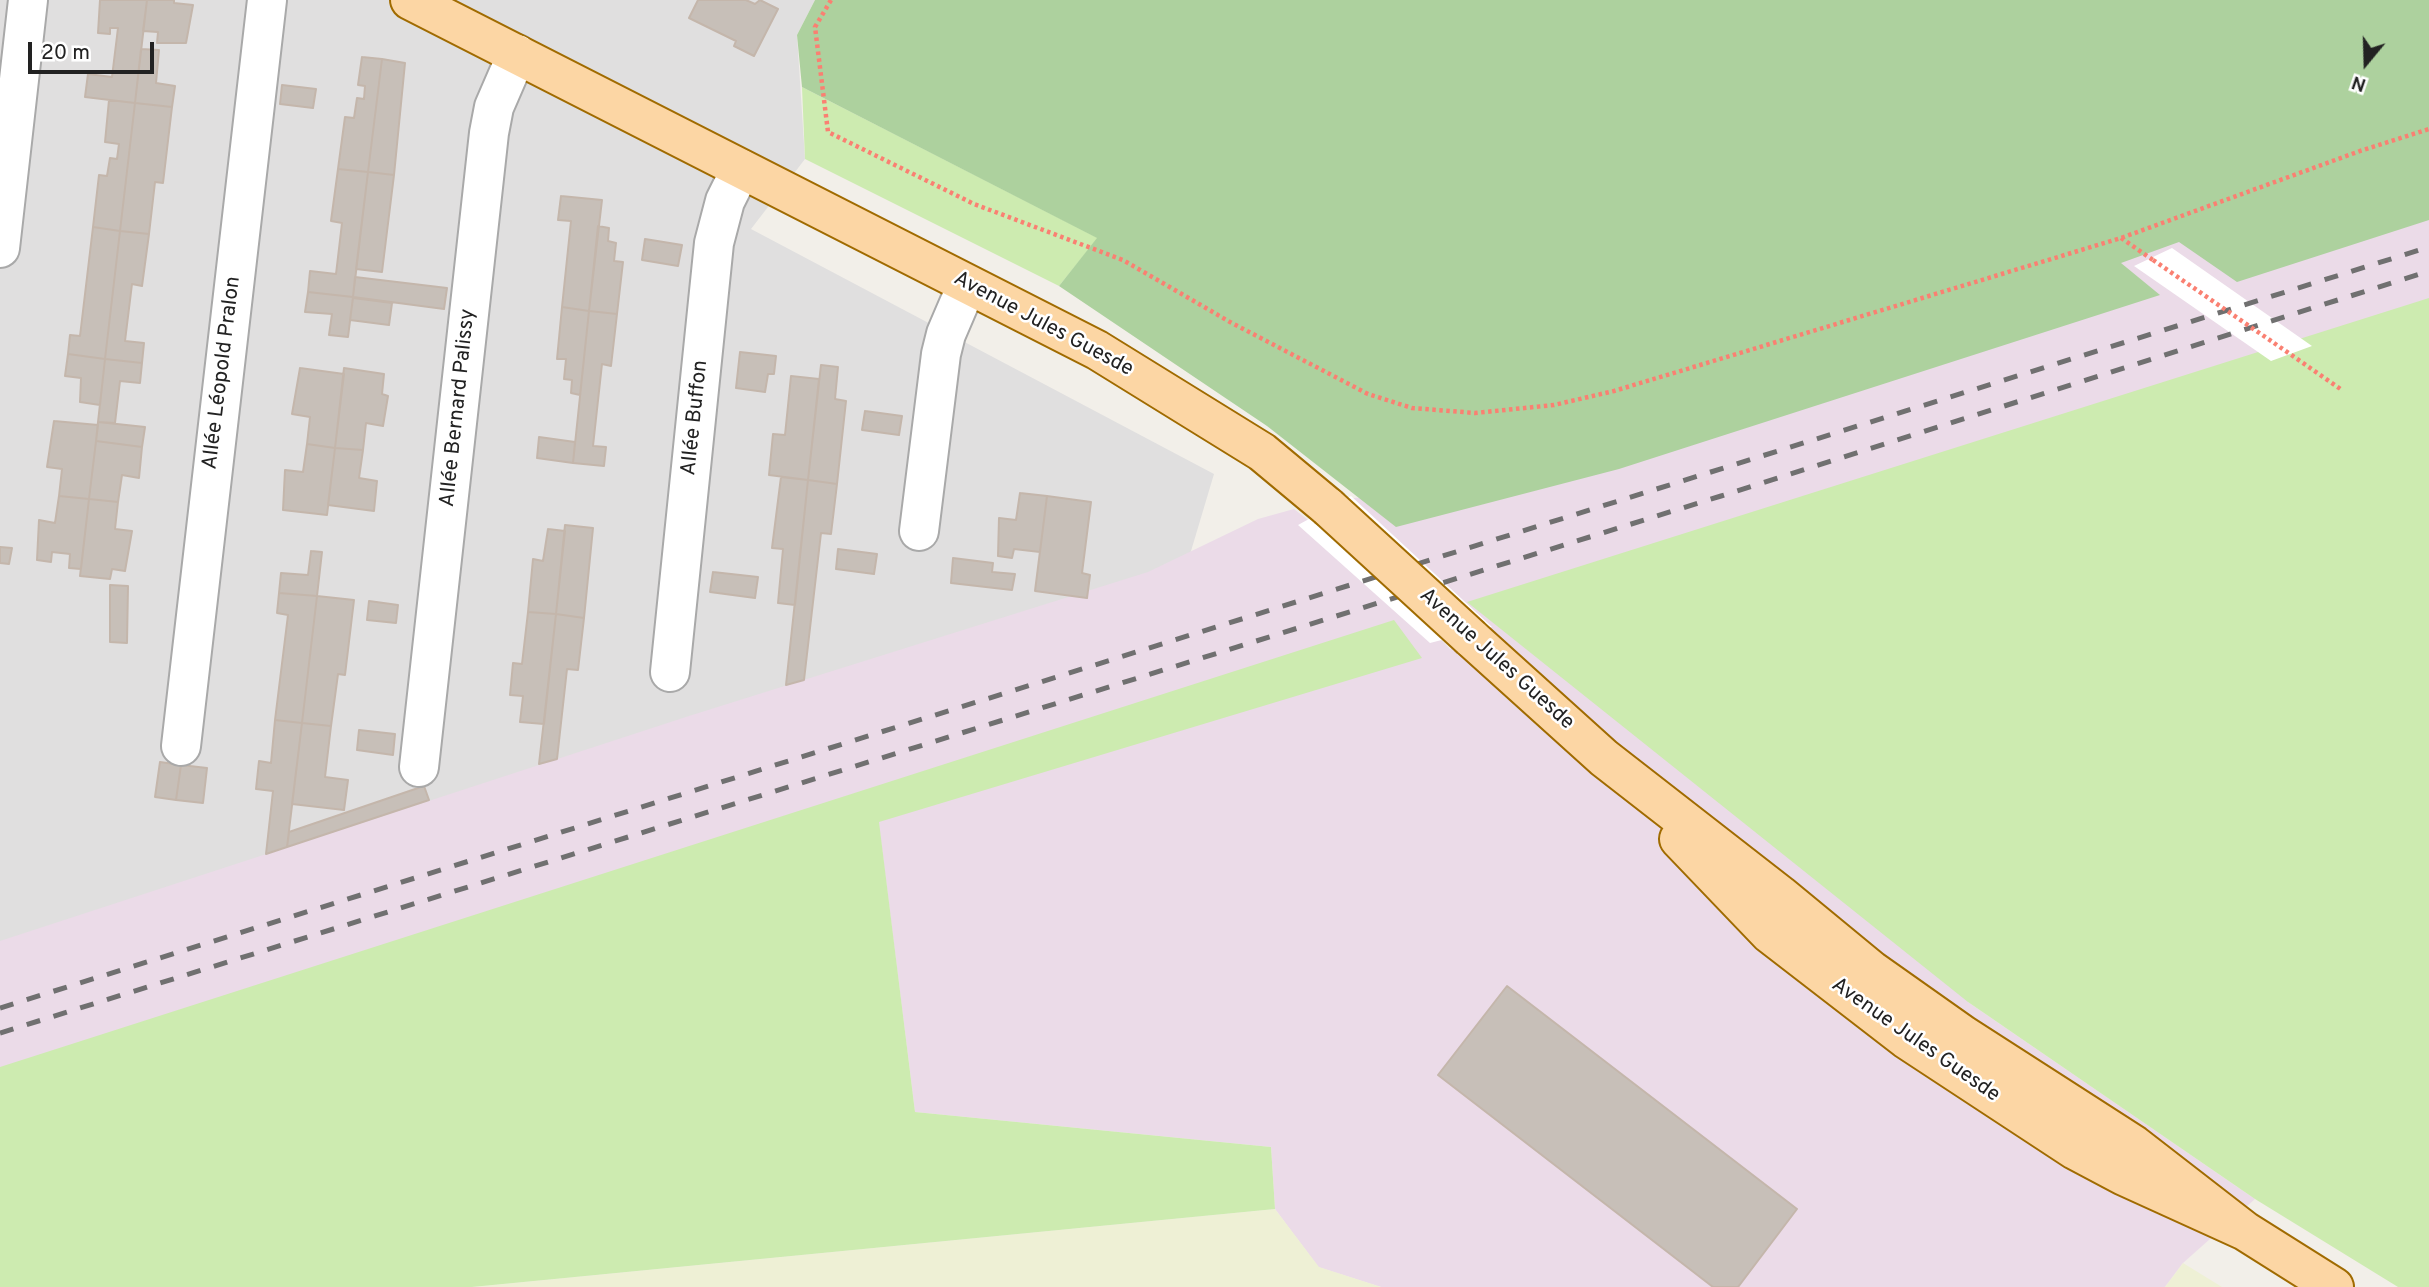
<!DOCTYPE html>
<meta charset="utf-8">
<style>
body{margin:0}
#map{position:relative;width:2429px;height:1287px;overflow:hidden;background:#f2efe9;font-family:Overpass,sans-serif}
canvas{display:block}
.north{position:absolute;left:2331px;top:28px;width:70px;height:70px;-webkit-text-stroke:5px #fff;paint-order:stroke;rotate:199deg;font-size:19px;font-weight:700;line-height:28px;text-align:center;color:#222}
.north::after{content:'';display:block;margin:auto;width:24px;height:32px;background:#222;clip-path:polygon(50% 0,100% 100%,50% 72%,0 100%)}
.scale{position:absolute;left:28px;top:42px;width:126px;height:32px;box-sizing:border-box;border:4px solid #222;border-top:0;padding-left:9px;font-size:21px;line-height:24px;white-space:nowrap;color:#222;-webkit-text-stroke:5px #fff;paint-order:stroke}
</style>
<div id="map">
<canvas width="2429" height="1287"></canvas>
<div class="north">N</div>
<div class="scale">20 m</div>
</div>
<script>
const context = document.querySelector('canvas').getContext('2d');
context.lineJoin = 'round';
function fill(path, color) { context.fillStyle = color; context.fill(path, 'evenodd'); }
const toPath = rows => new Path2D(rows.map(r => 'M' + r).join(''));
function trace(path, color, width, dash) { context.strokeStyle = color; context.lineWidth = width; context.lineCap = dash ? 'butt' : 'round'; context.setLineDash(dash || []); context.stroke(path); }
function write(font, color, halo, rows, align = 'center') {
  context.font = font + ' Overpass,sans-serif'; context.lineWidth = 5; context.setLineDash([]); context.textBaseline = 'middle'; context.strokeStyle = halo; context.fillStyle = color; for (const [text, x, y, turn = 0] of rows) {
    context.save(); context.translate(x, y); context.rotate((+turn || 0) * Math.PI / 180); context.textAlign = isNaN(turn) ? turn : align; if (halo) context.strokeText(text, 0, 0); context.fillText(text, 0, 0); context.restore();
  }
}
const residential = toPath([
 [0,0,815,0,797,35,805,159,751,229,1214,474,1174,608,0,984]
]);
const industrial = toPath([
 [2429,166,2429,338,1968,1002,2255,1199,2183,1263,2165,1287,1381,1287,1318,1267,1275,1209,1271,1147,915,1112,880,833,0,1112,0,941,689,716,1148,572,1258,519,1294,509,1377,574,1450,649,1479,640,1329,500,1367,497,2068,267]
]);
const farmland = toPath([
 [1275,1209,1319,1267,1381,1287,472,1287],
 [2183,1263,2222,1287,2165,1287]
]);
const grass = toPath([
 [802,87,1098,238,1059,286,805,159],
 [2429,298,2429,1287,2398,1287,2255,1199,1968,1002,1467,602],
 [1394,620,1422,658,879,822,915,1112,1271,1147,1275,1209,472,1287,0,1287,0,1067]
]);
const forest = toPath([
 [815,0,2429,0,2429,220,2237,282,2179,242,2121,263,2160,295,1619,469,1396,527,1267,426,1059,286,1097,238,802,87,797,35]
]);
const pier = toPath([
 [2172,248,2312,346,2271,361,2134,266],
 [1351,496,1492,627,1430,643,1298,525]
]);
const building = toPath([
 [100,0,147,0,135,103,85,97,88,74,112,77,118,28,110,28,110,34,98,33,100,0],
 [147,0,174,0,174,3,193,5,186,43,157,43,158,32,143,31,147,0],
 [698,0,746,0,755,4,760,0,778,9,754,56,734,46,736,41,689,18,698,0],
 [141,49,159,50,156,83,175,86,172,107,135,103,141,49],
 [362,57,382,59,368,172,338,169,345,117,354,118,357,98,364,99,365,86,358,85,362,57],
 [382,59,405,63,394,175,368,172,382,59],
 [282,85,316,89,313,108,280,104,282,85],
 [109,100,135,103,120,231,93,227,99,175,107,176,110,158,117,159,119,144,105,142,109,100],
 [135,103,172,107,163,183,155,182,149,234,120,231,135,103],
 [338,169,368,172,353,297,308,292,310,271,336,274,342,223,331,221,338,169],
 [368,172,394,175,382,272,356,269,368,172],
 [561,196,602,200,589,311,562,307,571,221,558,220,561,196],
 [598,226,609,228,608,241,616,243,614,261,623,262,617,314,589,311,598,226],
 [93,227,120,231,105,359,68,354,70,335,80,336,93,227],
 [120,231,149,234,142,286,132,284,125,341,144,343,142,363,105,359,120,231],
 [645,239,682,245,678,266,642,260,645,239],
 [355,277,447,288,444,309,353,297,355,277],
 [308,292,353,297,348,337,329,335,332,314,305,312,308,292],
 [353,298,392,303,389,325,350,320,353,298],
 [562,307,589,311,580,395,571,393,572,380,564,379,566,359,557,359,562,307],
 [589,311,617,314,611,366,602,364,593,446,606,447,604,466,573,463,589,311],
 [740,352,776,356,774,374,768,374,765,392,736,388,740,352],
 [68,354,105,359,100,405,80,402,81,378,65,376,68,354],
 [105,359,142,363,140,383,120,381,115,423,98,422,105,359],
 [821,365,838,367,835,399,846,401,837,484,808,480,821,365],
 [300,368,344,374,335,448,307,444,310,417,292,414,300,368],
 [344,368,384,374,382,394,388,396,383,426,366,423,363,450,335,448,344,368],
 [791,376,819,379,808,480,769,475,773,434,785,435,791,376],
 [865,411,902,416,899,435,862,430,865,411],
 [54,421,98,425,89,499,59,496,62,469,47,467,54,421],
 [98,422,145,427,142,447,96,441,98,422],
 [539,437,575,442,573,463,537,458,539,437],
 [96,441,142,447,139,478,122,475,118,502,89,499,96,441],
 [307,444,335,448,327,515,283,510,285,470,303,472,307,444],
 [335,448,363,450,359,478,377,481,374,511,328,505,335,448],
 [781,477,808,480,795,605,778,603,783,549,772,548,781,477],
 [808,480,837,484,831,534,821,533,804,680,786,685,808,480],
 [1020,493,1047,496,1040,552,1014,549,1012,558,998,556,999,518,1016,520,1020,493],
 [59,496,89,499,81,569,69,568,70,554,52,552,51,562,37,560,39,520,55,523,59,496],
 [1047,496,1091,502,1082,573,1090,575,1087,598,1035,591,1047,496],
 [89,499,118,502,115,529,132,531,125,571,112,569,110,579,80,576,89,499],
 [565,525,593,528,584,618,556,614,565,525],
 [548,529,565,531,556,614,528,612,533,559,543,561,548,529],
 [0,547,12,548,9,564,0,563,0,547],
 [838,549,877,554,874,574,836,569,838,549],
 [311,551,322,552,317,596,279,593,281,573,308,575,311,551],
 [953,558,993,563,992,572,1015,574,1012,590,951,583,953,558],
 [713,572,758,577,755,598,710,592,713,572],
 [110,585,128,586,127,643,110,642,110,585],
 [279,593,317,596,302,723,275,720,288,615,277,613,279,593],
 [317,596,354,600,345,675,338,674,331,726,302,723,317,596],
 [369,601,398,605,396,623,367,620,369,601],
 [528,612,556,614,544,724,520,722,523,696,510,695,513,663,522,664,528,612],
 [556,614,584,618,578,670,567,669,557,759,539,764,556,614],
 [275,720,302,723,287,847,266,854,273,791,256,789,259,761,271,763,275,720],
 [302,723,331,726,325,777,348,780,344,810,292,804,302,723],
 [359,730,395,734,393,755,357,750,359,730],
 [160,762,181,765,176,800,155,797,160,762],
 [181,765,207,768,203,803,176,800,181,765],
 [424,786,429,800,287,847,289,832,424,786],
 [1507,986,1797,1209,1738,1287,1713,1287,1438,1075,1507,986]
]);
const path = toPath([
 [831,0,815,27,828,132,974,204,1123,260,1230,322,1368,394,1412,408,1475,413,1554,405,1614,391,2121,238,2360,151,2429,129],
 [2121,238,2153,260],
 [2274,343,2342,390]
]);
const minor = toPath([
 [0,248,28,0],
 [919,531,941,354,946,334,967,285],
 [670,672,714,243,725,201,741,169],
 [181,746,267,0],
 [419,767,489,133,494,107,517,54]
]);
const major = toPath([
 [410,0,1097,350,1262,452,1328,507],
 [1471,638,1604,758,1780,895,1871,970,1963,1035,2134,1145,2245,1231],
 [1679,839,1770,934,1906,1039,2075,1150,2124,1176,2245,1231,2334,1287]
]);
const rail = toPath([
 [0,1008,2429,247],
 [0,1033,1721,496,2429,271]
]);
const pathBridge = toPath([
 [2153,260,2274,343]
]);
const majorBridge = toPath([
 [1328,507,1471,638]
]);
const streetNames = [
 ["Avenue Jules Guesde",1043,325,28],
 ["Allée Léopold Pralon",223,373,-83],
 ["Allée Bernard Palissy",459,408,-84],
 ["Allée Buffon",696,418,-84],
 ["Avenue Jules Guesde",1496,660,42],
 ["Avenue Jules Guesde",1915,1041,35]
];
fill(residential, '#e0dfdf');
fill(industrial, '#ebdbe8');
fill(farmland, '#eef0d5');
fill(grass, '#cdebb0');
fill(forest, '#add19e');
fill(pier, '#fff');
fill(building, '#c7bfb8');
trace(building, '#c4b6ab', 2);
trace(minor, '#a9a9a9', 42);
trace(major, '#a06b00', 42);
trace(path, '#fa8072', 4.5, [3.5, 3.5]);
trace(minor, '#fff', 38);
trace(major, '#fcd6a4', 38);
trace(rail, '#707070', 5, [14, 14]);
trace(majorBridge, '#a06b00', 42, []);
trace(pathBridge, '#fa8072', 4.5, [3.5, 3.5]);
trace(majorBridge, '#fcd6a4', 38);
write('21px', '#222', '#fff', streetNames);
</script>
